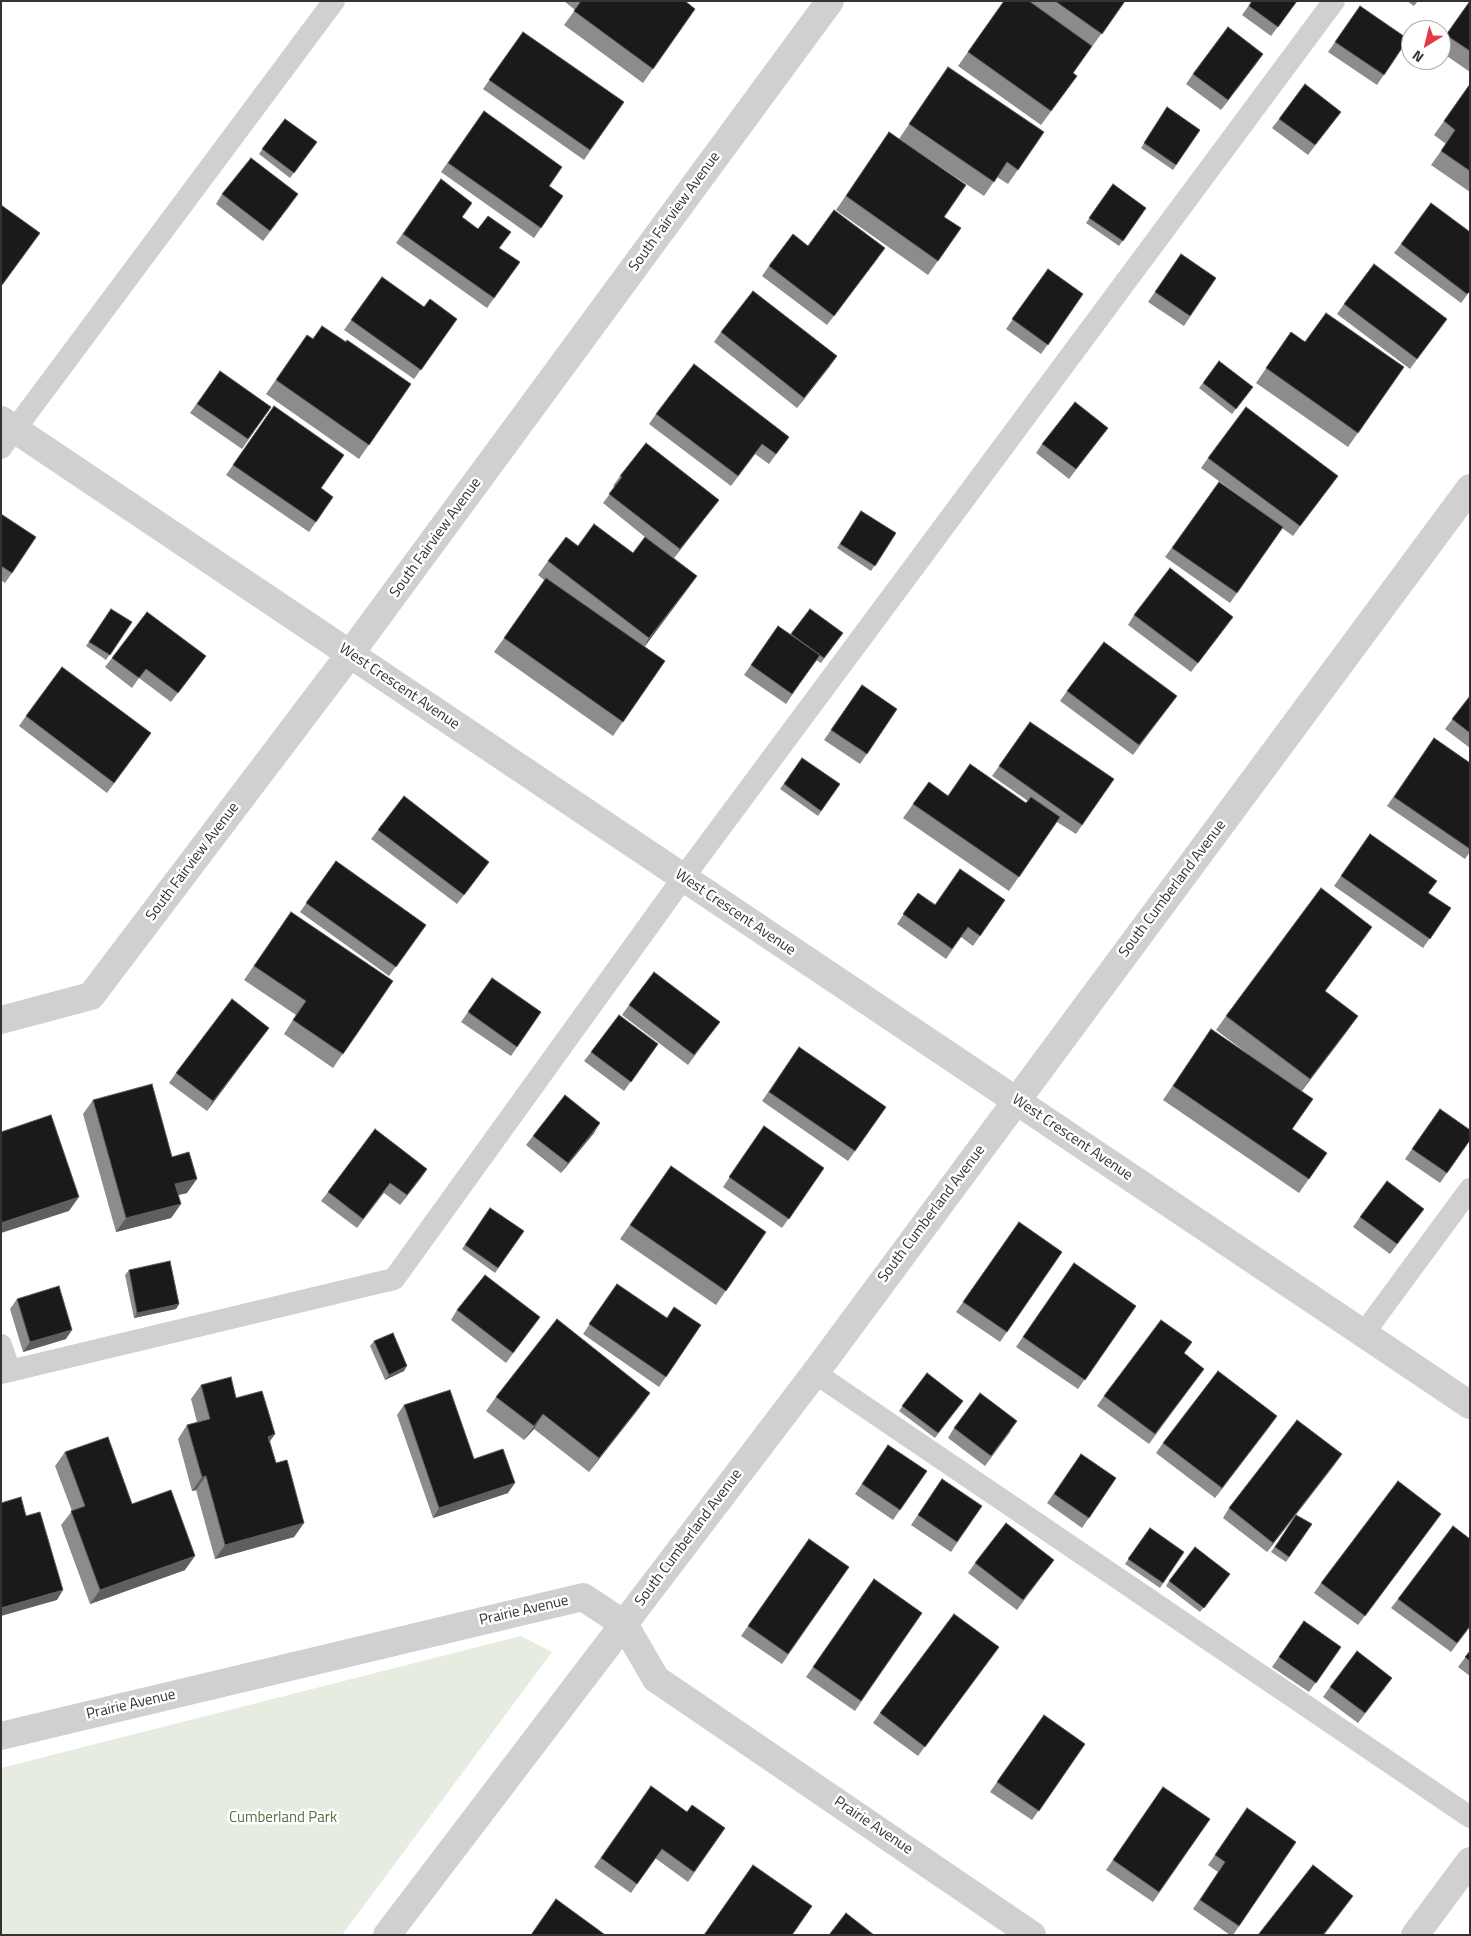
<!DOCTYPE html>
<style>
body{margin:0}
#map{position:relative;width:1471px;height:1936px;overflow:hidden;background:#fff;font-family:"Titillium Web",sans-serif}
canvas{display:block}
.frame{position:absolute;inset:0;border:2px solid #333;pointer-events:none}
.north{position:absolute;left:1401px;top:20px;width:50px;height:50px;box-sizing:border-box;background:#fff;border:1px solid #adadad;border-radius:50%;rotate:216deg;font-size:14px;font-weight:700;line-height:20px;text-align:center;color:#333}
.north::after{content:'';display:block;margin:auto;width:18px;height:22px;background:#e63946;clip-path:polygon(50% 0,100% 100%,50% 72%,0 100%)}
</style>
<div id="map">
<canvas width="1471" height="1936"></canvas>
<div class="frame"></div>
<div class="north">N</div>
</div>
<script>
const context = document.querySelector('canvas').getContext('2d');
context.lineJoin = 'round';
function fill(path, color) { context.fillStyle = color; context.fill(path, 'evenodd'); }
const toPath = rows => new Path2D(rows.map(r => 'M' + r).join(''));
function trace(path, color, width, dash) { context.strokeStyle = color; context.lineWidth = width; context.lineCap = dash ? 'butt' : 'round'; context.setLineDash(dash || []); context.stroke(path); }
function write(font, color, halo, rows, align = 'center') {
  context.font = font + ' "Titillium Web",sans-serif'; context.lineWidth = 5; context.setLineDash([]); context.textBaseline = 'middle'; context.strokeStyle = halo; context.fillStyle = color; for (const [text, x, y, turn = 0] of rows) {
    context.save(); context.translate(x, y); context.rotate((+turn || 0) * Math.PI / 180); context.textAlign = isNaN(turn) ? turn : align; if (halo) context.strokeText(text, 0, 0); context.fillText(text, 0, 0); context.restore();
  }
}
const green = toPath([
 [521,1636,552,1652,342,1935,1,1935,1,1768]
]);
const service = toPath([
 [1,448,334,1],
 [1364,1333,1470,1189],
 [1,1345,10,1371],
 [1,1373,394,1279,683,878,1334,1],
 [815,1373,1470,1817]
]);
const minor = toPath([
 [1,420,1470,1405],
 [1,1020,91,996,350,654,830,1],
 [1,1736,583,1597,624,1624,656,1679,1032,1935],
 [1415,1935,1470,1861]
]);
const tertiary = toPath([
 [387,1935,815,1373,1470,488]
]);
const wall = toPath([
 [564,1,685,1,695,9,643,83,564,25,575,10],
 [1004,1,1125,1,1073,73,1077,76,1041,125,958,66],
 [1252,1,1297,1,1271,36,1242,15],
 [1407,1,1418,1,1414,6],
 [1470,1,1470,72,1441,52,1441,42],
 [1360,6,1408,39,1377,85,1328,52],
 [523,32,624,102,584,160,483,89],
 [1263,54,1221,110,1186,84,1193,74],
 [938,81,1044,132,1008,184,997,177,984,196,899,139],
 [1470,84,1470,192,1431,165,1446,144,1434,135],
 [1167,107,1200,130,1173,170,1141,148],
 [484,111,549,186,563,196,534,238,441,172],
 [285,119,317,142,290,178,259,154],
 [1279,119,1334,121,1308,155,1272,128],
 [889,132,944,217,961,228,928,275,836,210],
 [441,179,462,218,499,248,520,262,487,308,396,243],
 [1113,184,1146,208,1119,246,1086,223],
 [222,194,291,204,263,241,216,204],
 [1401,244,1470,291,1461,303,1394,253],
 [808,246,878,258,827,325,762,276,769,266],
 [1181,254,1216,278,1184,326,1148,302],
 [1048,269,1083,294,1041,354,1006,329],
 [382,277,424,307,457,319,414,379,344,330],
 [1344,304,1440,328,1410,369,1337,314],
 [721,332,830,366,797,408,714,342],
 [1291,332,1305,342,1404,367,1348,447,1256,383],
 [307,335,313,339,346,342,411,384,359,459,266,394],
 [220,371,271,407,242,449,190,413],
 [1203,383,1249,392,1232,414,1199,388],
 [274,406,321,488,333,497,309,532,226,475],
 [656,414,789,437,769,464,755,454,731,486,649,424],
 [1108,428,1069,479,1036,453,1042,444],
 [1208,458,1331,485,1293,536,1282,528,1230,603,1165,557,1219,482,1245,500,1201,468],
 [620,476,719,500,674,558,697,576,644,646,665,661,613,736,494,652,545,581,538,575,548,561,578,546,633,553,645,537,603,503,615,487,613,486],
 [861,511,896,533,871,571,837,548],
 [1,514,12,573,5,583,1,580],
 [111,609,132,622,106,660,86,646],
 [810,609,843,633,821,663,816,660,786,704,744,675,778,626,790,635],
 [1134,615,1226,626,1191,672,1128,625],
 [206,656,171,702,139,678,132,688,105,667,112,658],
 [862,685,897,709,860,764,824,740],
 [1067,691,1177,696,1133,755,1060,701],
 [1470,696,1470,748,1445,729],
 [26,716,144,743,107,793,19,726],
 [1030,722,1114,779,1076,834,1057,822,1009,891,903,818,929,782,948,796,1026,803,1028,801,992,776],
 [1434,738,1470,763,1470,852,1465,859,1387,806],
 [802,758,840,784,818,816,780,789],
 [378,830,489,862,457,904,371,839],
 [1370,834,1429,893,1451,908,1423,948,1334,886],
 [336,861,426,925,389,976,300,912],
 [918,893,935,904,1005,900,973,946,961,937,946,959,897,924],
 [291,912,393,981,333,1068,284,1034,296,1015,244,980],
 [1362,941,1325,991,1348,1030,1302,1091,1292,1129,1327,1153,1299,1193,1163,1100,1211,1029,1252,1057,1216,1030,1226,1016],
 [492,978,541,1012,511,1056,461,1022],
 [629,1005,713,1031,688,1065,622,1015],
 [262,1037,207,1111,169,1083,176,1073],
 [658,1044,624,1091,584,1061,591,1052],
 [799,1047,886,1107,848,1161,762,1101],
 [93,1100,172,1157,187,1193,178,1195,181,1204,171,1218,116,1232,83,1114],
 [1440,1109,1470,1140,1440,1183,1405,1159],
 [764,1126,824,1168,782,1228,723,1187],
 [594,1133,561,1173,526,1145,533,1136],
 [671,1166,766,1232,716,1305,620,1239],
 [427,1169,400,1205,384,1193,357,1228,321,1201,328,1192],
 [490,1208,524,1231,495,1273,462,1249],
 [1424,1209,1390,1254,1353,1227,1360,1217],
 [1019,1222,1062,1252,1000,1342,956,1312],
 [1074,1263,1136,1306,1078,1389,1016,1347],
 [129,1270,179,1304,176,1309,134,1318,125,1275],
 [617,1284,666,1318,701,1325,659,1387,583,1334],
 [17,1299,66,1339,23,1352,10,1309],
 [457,1310,540,1317,506,1363,451,1320],
 [374,1341,404,1371,385,1380,370,1346],
 [1184,1354,1204,1369,1149,1444,1097,1406,1104,1396],
 [927,1373,963,1401,935,1438,899,1411],
 [201,1385,236,1398,275,1434,270,1441,276,1463,304,1523,294,1537,215,1559,196,1490,192,1491,178,1439,187,1425,197,1422,191,1399],
 [496,1397,640,1407,589,1472,534,1429,524,1440,486,1411],
 [404,1405,474,1459,508,1493,433,1518,397,1415],
 [1270,1426,1215,1498,1156,1453,1163,1443],
 [954,1428,1011,1431,985,1466,948,1438],
 [888,1445,927,1471,893,1520,855,1494],
 [65,1452,132,1504,185,1570,90,1604,61,1525,72,1511,55,1466],
 [1081,1454,1116,1478,1082,1528,1047,1503],
 [1335,1464,1267,1552,1223,1518,1229,1508],
 [942,1479,982,1506,951,1552,911,1525],
 [1441,1514,1358,1625,1314,1593,1321,1583],
 [1296,1515,1312,1524,1286,1562,1271,1552],
 [1150,1528,1184,1552,1160,1588,1125,1564],
 [809,1539,849,1567,782,1664,741,1636],
 [1470,1539,1470,1627,1451,1652,1391,1608,1398,1599],
 [1054,1560,1017,1610,968,1573,975,1563],
 [1230,1574,1200,1612,1166,1586,1169,1581],
 [874,1579,922,1613,855,1711,806,1677],
 [1304,1621,1341,1647,1309,1692,1272,1667],
 [999,1647,918,1756,873,1723,880,1713],
 [1470,1651,1470,1676,1458,1667],
 [1330,1687,1385,1688,1358,1723,1323,1697],
 [1044,1715,1085,1744,1032,1820,990,1792],
 [651,1786,687,1812,725,1828,688,1882,655,1858,631,1893,594,1867],
 [1163,1787,1210,1819,1153,1902,1106,1870],
 [1247,1808,1296,1842,1233,1935,1230,1935,1193,1909,1218,1872,1208,1865]
]);
const shadedWall = toPath([
 [1263,54,1256,64,1221,110,1228,100],
 [837,356,830,366,797,408,804,398],
 [719,500,712,509,673,559,680,549],
 [697,576,687,590,640,653,649,638],
 [1372,927,1362,941,1315,1005,1325,991],
 [1358,1016,1348,1030,1300,1093,1310,1079],
 [269,1028,262,1037,207,1111,213,1101],
 [600,1123,594,1133,561,1173,568,1163],
 [427,1169,421,1178,400,1205,407,1195],
 [197,1179,187,1193,166,1198,175,1184],
 [79,1197,69,1211,1,1233,1,1223],
 [181,1204,171,1218,116,1232,126,1218],
 [179,1304,176,1309,134,1318,137,1313],
 [72,1330,66,1339,23,1352,30,1342],
 [407,1366,404,1371,385,1380,389,1375],
 [650,1393,640,1407,589,1472,599,1458],
 [543,1414,534,1429,524,1440,534,1426],
 [1277,1416,1270,1426,1215,1498,1222,1488],
 [275,1434,265,1448,268,1437],
 [1342,1454,1335,1464,1267,1552,1273,1543],
 [206,1476,196,1490,192,1491,202,1477],
 [515,1483,508,1493,433,1518,439,1508],
 [304,1523,294,1537,215,1559,225,1545],
 [195,1556,185,1570,90,1604,100,1590],
 [63,1590,57,1600,1,1616,1,1608],
 [1353,1896,1324,1935,1323,1935]
]);
const building = toPath([
 [581,1,685,1,695,9,653,69,574,11,581,1],
 [1004,1,1029,1,1092,46,1073,73,1077,76,1051,111,968,52,1004,1],
 [1055,1,1125,1,1102,34,1055,1],
 [1252,1,1297,1,1278,27,1249,6,1252,1],
 [1470,1,1470,51,1446,35,1470,1],
 [1360,6,1408,39,1384,75,1335,42,1360,6],
 [1228,27,1263,54,1228,100,1193,74,1228,27],
 [523,32,624,102,590,150,489,80,523,32],
 [948,67,1044,132,1018,170,1007,162,994,182,909,124,948,67],
 [1305,84,1341,112,1315,145,1279,119,1305,84],
 [1470,84,1470,171,1441,151,1455,130,1444,121,1470,84],
 [1167,107,1200,130,1176,165,1144,143,1167,107],
 [484,111,562,167,549,186,563,196,541,228,448,163,484,111],
 [285,119,317,142,294,173,262,149,285,119],
 [889,132,966,185,944,217,961,228,938,261,846,196,889,132],
 [251,158,298,194,270,231,222,194,251,158],
 [441,179,472,203,462,217,478,229,488,216,511,232,499,248,520,262,494,298,403,234,441,179],
 [1113,184,1146,208,1123,241,1089,218,1113,184],
 [1431,203,1470,232,1470,291,1467,294,1401,244,1431,203],
 [1,205,40,233,2,285,1,285,1,205],
 [834,210,885,248,834,316,769,266,793,234,808,246,834,210],
 [1181,254,1216,278,1190,316,1155,292,1181,254],
 [1374,264,1447,319,1417,359,1344,304,1374,264],
 [1048,269,1083,294,1048,345,1012,319,1048,269],
 [382,277,424,307,430,299,457,319,421,370,351,320,382,277],
 [753,291,837,356,804,398,721,332,753,291],
 [1326,313,1404,367,1358,433,1266,368,1291,332,1305,342,1326,313],
 [322,326,346,342,347,340,411,384,369,445,276,380,307,335,313,339,322,326],
 [1219,361,1253,387,1236,409,1203,383,1219,361],
 [694,364,789,437,776,454,762,444,738,476,656,414,694,364],
 [220,371,271,407,248,439,197,404,220,371],
 [1075,402,1108,428,1076,469,1042,444,1075,402],
 [274,406,344,455,321,488,333,497,316,522,233,465,274,406],
 [1246,407,1338,476,1300,526,1208,458,1246,407],
 [646,443,719,500,680,549,609,494,622,477,620,476,646,443],
 [1219,482,1283,527,1237,593,1172,548,1219,482],
 [861,511,896,533,875,566,840,544,861,511],
 [1,514,36,537,12,573,1,566,1,514],
 [594,524,633,553,645,537,697,576,649,638,548,561,566,537,578,546,594,524],
 [1170,568,1233,617,1198,663,1134,615,1170,568],
 [546,578,665,661,623,722,504,638,546,578],
 [111,609,132,622,110,655,89,642,111,609],
 [810,609,843,633,824,658,791,634,810,609],
 [147,612,206,656,178,693,146,669,139,678,112,658,147,612],
 [778,626,820,655,792,694,751,665,778,626],
 [1104,642,1177,696,1139,745,1067,691,1104,642],
 [62,667,151,733,114,783,26,716,62,667],
 [862,685,897,709,867,754,831,730,862,685],
 [1470,696,1470,733,1452,719,1470,696],
 [1030,722,1114,779,1082,825,999,766,1030,722],
 [1434,738,1470,763,1470,849,1394,797,1434,738],
 [802,758,840,784,821,811,784,784,802,758],
 [970,764,1026,803,1031,797,1060,817,1019,877,913,804,929,782,948,796,970,764],
 [404,796,489,862,464,895,378,830,404,796],
 [1370,834,1437,881,1428,893,1451,908,1430,939,1341,876,1370,834],
 [336,861,426,925,396,967,306,903,336,861],
 [960,869,1005,900,980,936,968,927,952,949,903,914,918,893,935,905,960,869],
 [1321,888,1372,927,1325,991,1358,1016,1310,1079,1226,1016,1321,888],
 [291,912,393,981,343,1054,293,1020,306,1001,254,966,291,912],
 [654,972,720,1022,694,1055,629,1005,654,972],
 [492,978,541,1012,517,1047,468,1012,492,978],
 [232,999,269,1028,213,1101,176,1073,232,999],
 [619,1015,658,1044,631,1082,591,1052,619,1015],
 [1211,1029,1313,1099,1292,1129,1327,1153,1309,1179,1173,1086,1211,1029],
 [799,1047,886,1107,855,1151,769,1092,799,1047],
 [152,1084,172,1157,189,1152,197,1179,175,1184,181,1204,126,1218,93,1100,152,1084],
 [565,1095,600,1123,568,1163,533,1136,565,1095],
 [1440,1109,1470,1130,1470,1140,1447,1173,1412,1149,1440,1109],
 [51,1115,79,1197,1,1223,1,1132,51,1115],
 [764,1126,824,1168,789,1219,729,1177,764,1126],
 [375,1129,427,1169,407,1195,390,1183,363,1219,328,1192,375,1129],
 [671,1166,766,1232,726,1291,630,1225,671,1166],
 [1387,1181,1424,1209,1397,1244,1360,1217,1387,1181],
 [490,1208,524,1231,498,1268,465,1245,490,1208],
 [1019,1222,1062,1252,1007,1332,963,1302,1019,1222],
 [170,1261,179,1304,137,1313,129,1270,170,1261],
 [1074,1263,1136,1306,1085,1380,1023,1337,1074,1263],
 [485,1275,540,1317,513,1353,457,1310,485,1275],
 [617,1284,667,1318,674,1307,701,1325,666,1377,589,1324,617,1284],
 [59,1286,72,1330,30,1342,17,1299,59,1286],
 [557,1319,650,1393,599,1458,543,1414,534,1426,496,1397,557,1319],
 [1161,1320,1192,1342,1184,1353,1204,1369,1155,1434,1104,1396,1161,1320],
 [393,1333,407,1366,389,1375,374,1341,393,1333],
 [1218,1371,1277,1416,1222,1488,1163,1443,1218,1371],
 [927,1373,963,1401,938,1433,902,1406,927,1373],
 [231,1377,236,1398,262,1391,275,1434,268,1437,276,1463,287,1460,304,1523,225,1545,206,1476,202,1477,187,1425,210,1419,201,1385,231,1377],
 [450,1390,474,1459,503,1449,515,1483,439,1508,404,1405,450,1390],
 [980,1393,1017,1421,991,1456,954,1428,980,1393],
 [1297,1420,1342,1454,1273,1543,1229,1508,1297,1420],
 [108,1437,132,1504,171,1490,195,1556,100,1590,71,1511,85,1506,65,1452,108,1437],
 [888,1445,927,1471,900,1510,862,1484,888,1445],
 [1081,1454,1116,1478,1089,1518,1054,1494,1081,1454],
 [942,1479,982,1506,957,1542,918,1515,942,1479],
 [1398,1481,1441,1514,1365,1616,1321,1583,1398,1481],
 [21,1497,26,1516,40,1512,63,1590,1,1608,1,1503,21,1497],
 [1296,1515,1312,1524,1289,1557,1275,1547,1296,1515],
 [1006,1523,1054,1560,1023,1600,975,1563,1006,1523],
 [1453,1526,1470,1539,1470,1626,1457,1643,1398,1599,1453,1526],
 [1150,1528,1184,1552,1163,1583,1128,1559,1150,1528],
 [809,1539,849,1567,788,1654,748,1626,809,1539],
 [1195,1547,1230,1574,1204,1608,1169,1581,1195,1547],
 [874,1579,922,1613,861,1701,813,1667,874,1579],
 [954,1614,999,1647,925,1747,880,1713,954,1614],
 [1304,1621,1341,1647,1316,1683,1279,1657,1304,1621],
 [1357,1651,1392,1678,1365,1713,1330,1687,1357,1651],
 [1470,1651,1470,1661,1465,1657,1470,1651],
 [1044,1715,1085,1744,1039,1811,997,1782,1044,1715],
 [651,1786,687,1812,692,1805,725,1828,694,1872,662,1849,637,1884,601,1858,651,1786],
 [1163,1787,1210,1819,1159,1892,1113,1860,1163,1787],
 [1247,1808,1296,1842,1239,1926,1200,1900,1225,1862,1215,1855,1247,1808],
 [753,1865,812,1906,792,1935,704,1935,753,1865],
 [1313,1865,1353,1896,1323,1935,1258,1935,1313,1865],
 [556,1899,604,1934,604,1935,531,1935,556,1899],
 [846,1913,874,1935,829,1935,846,1913]
]);
const streetNames = [
 ["South Fairview Avenue",675,212,-54],
 ["South Fairview Avenue",436,538,-54],
 ["West Crescent Avenue",399,687,34],
 ["South Fairview Avenue",193,862,-53],
 ["South Cumberland Avenue",1173,889,-53],
 ["West Crescent Avenue",735,913,34],
 ["West Crescent Avenue",1072,1138,34],
 ["South Cumberland Avenue",932,1214,-53],
 ["South Cumberland Avenue",689,1538,-53],
 ["Prairie Avenue",524,1611,-13],
 ["Prairie Avenue",131,1705,-13],
 ["Prairie Avenue",873,1826,34]
];
const parkNames = [
 ["Cumberland Park",283,1818]
];
fill(green, '#e6ecdf');
trace(service, '#d0d0d0', 22);
trace(minor, '#d0d0d0', 28);
trace(tertiary, '#d0d0d0', 28);
fill(wall, '#8c8c8c');
fill(shadedWall, '#5f5f5f');
fill(building, '#1a1a1a');
trace(building, '#5f5f5f', 1);
write('15px', '#333', '#fff', streetNames);
write('15px', '#56703f', '#fff', parkNames);
</script>
